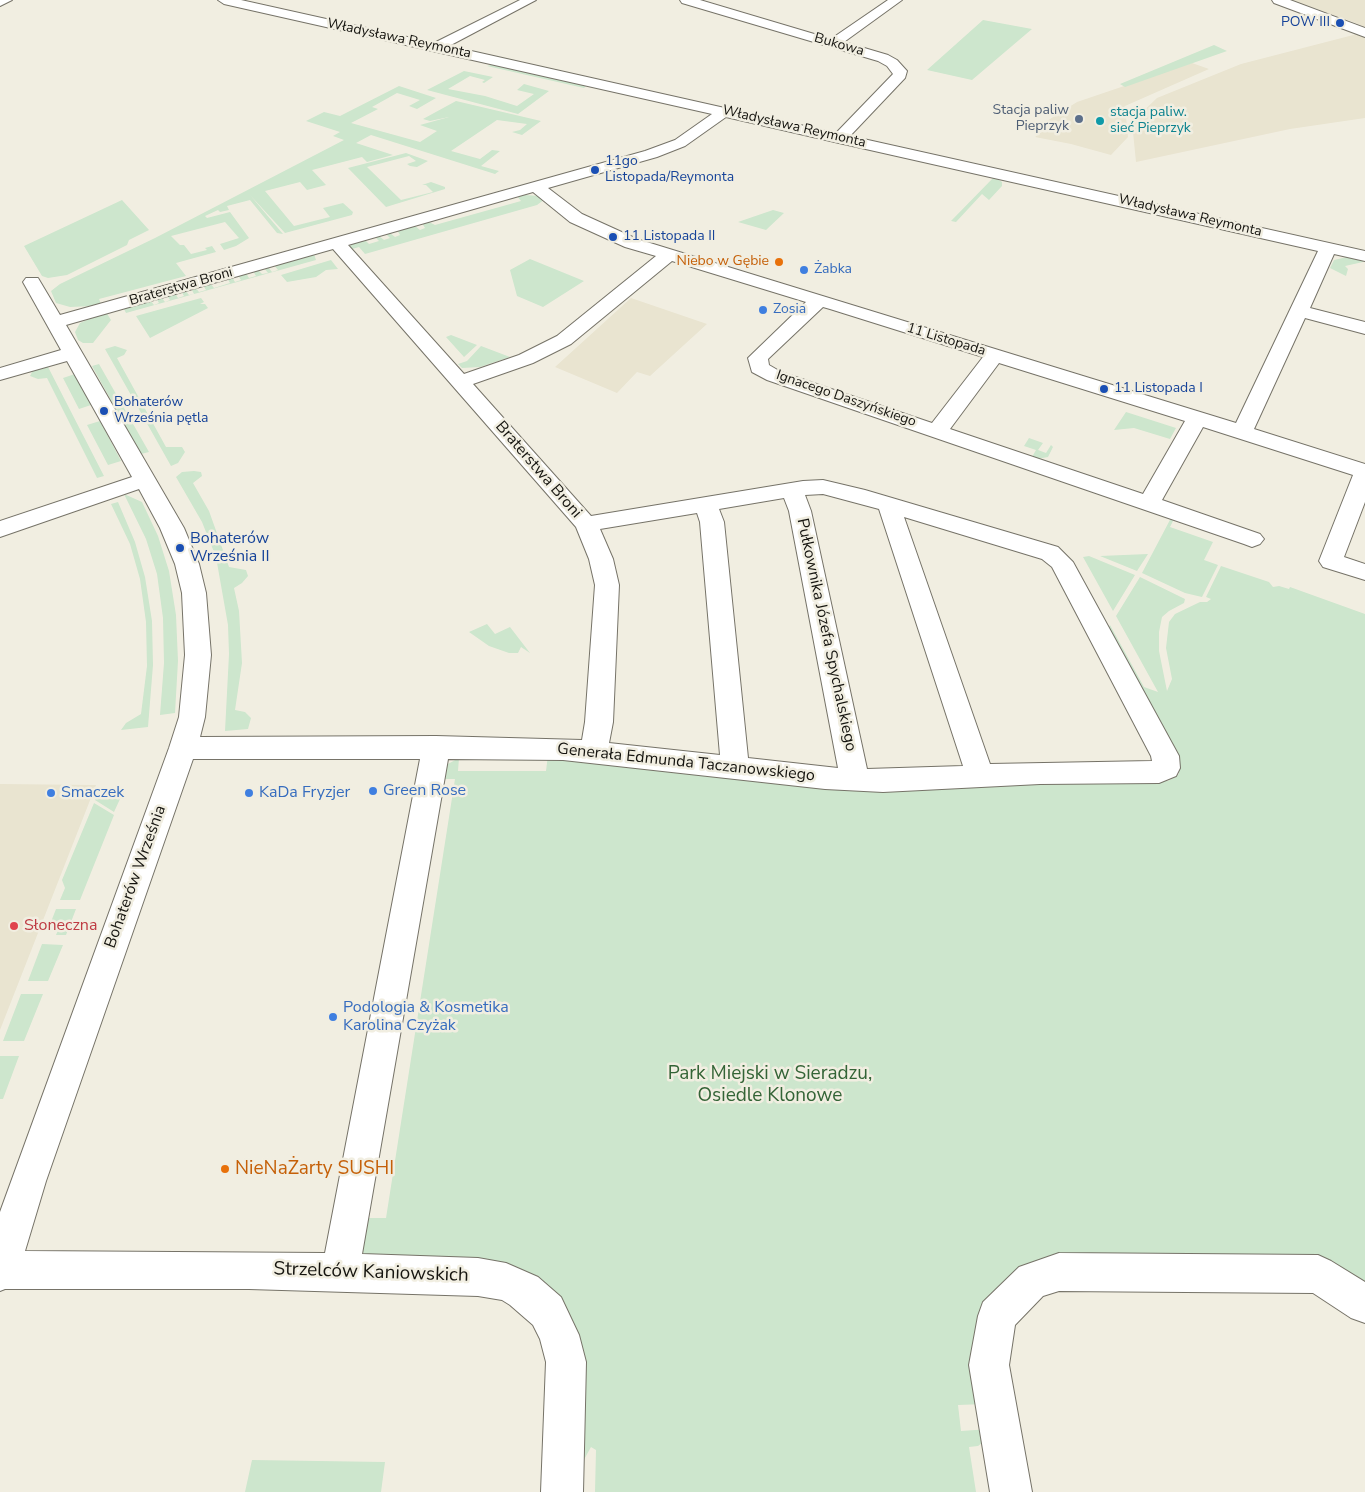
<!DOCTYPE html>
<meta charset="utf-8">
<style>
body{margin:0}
canvas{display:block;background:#f1eee1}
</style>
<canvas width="1365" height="1492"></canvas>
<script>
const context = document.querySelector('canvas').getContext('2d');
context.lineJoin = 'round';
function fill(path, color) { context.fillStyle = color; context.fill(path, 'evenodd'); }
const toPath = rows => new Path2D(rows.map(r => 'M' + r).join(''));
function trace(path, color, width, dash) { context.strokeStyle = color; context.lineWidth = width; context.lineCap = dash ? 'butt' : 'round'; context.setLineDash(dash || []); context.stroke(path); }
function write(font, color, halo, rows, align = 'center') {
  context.font = font + ' "Nunito Sans",sans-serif'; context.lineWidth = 5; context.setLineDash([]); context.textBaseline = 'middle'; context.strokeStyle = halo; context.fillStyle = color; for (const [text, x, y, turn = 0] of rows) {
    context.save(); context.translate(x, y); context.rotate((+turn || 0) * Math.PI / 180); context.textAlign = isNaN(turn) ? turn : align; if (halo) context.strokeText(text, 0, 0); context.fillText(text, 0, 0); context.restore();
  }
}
const built = toPath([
 [1291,0,1365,0,1365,27,1353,22],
 [1361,33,1365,35,1365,118,1290,129,1136,162,1133,132,1135,124,1138,116,1157,98,1241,64],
 [1192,63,1209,69,1125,106,1128,137,1111,155,1071,144,1035,137,1047,128,1039,126,1077,102],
 [631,298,707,324,650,376,637,372,617,393,555,367],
 [0,784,96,785,0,1030]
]);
const green = toPath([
 [983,20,1032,29,972,80,927,70],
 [1214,45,1227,51,1125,87,1120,84],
 [495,64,538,75,545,74,553,79,561,78,587,85,584,88,487,66],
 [464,71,493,77,484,83,482,82,485,80,470,76,448,89,485,96,517,106,534,94,517,90,524,84,549,91,518,114,427,90],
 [399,86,436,98,417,109,409,106,420,100,397,93,372,107,378,109,351,123,420,142,437,131,420,125,449,117,430,121,423,119,456,101,541,121,522,135,512,132,520,130,527,124,497,120,451,151,480,159,492,150,500,151,481,166,499,171,495,174,371,135,356,143,393,155,367,162,362,157,312,170,326,185,307,190,300,182,265,191,294,226,330,217,323,208,343,203,353,212,352,215,285,233,250,195,283,234,277,233,250,200,227,206,229,210,220,212,218,210,205,216,207,218,230,212,249,238,236,246,224,250,220,244,239,238,225,222,171,236,180,245,184,245,191,254,207,250,205,248,212,246,216,252,176,263,186,276,99,299,101,304,93,306,70,307,56,303,51,291,60,284,155,238,344,140,333,136,340,132,306,121,324,112,340,116],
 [406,153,428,161,417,167,410,166,407,164,416,161,409,156,367,167,401,200,433,192,426,185,422,185,431,182,445,187,445,189,386,207,348,168],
 [994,177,1002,182,1002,186,989,200,982,194,956,222,951,221],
 [525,195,539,196,545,199,537,205,365,254,359,247,352,249,349,247,352,244,365,240,369,244,379,241,375,237,379,236,384,240,390,238,386,234,390,233,395,237,400,235,397,230,415,226,420,230,425,228,422,223,429,222,435,225,521,201,517,196],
 [122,200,149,230,129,240,127,245,67,275,48,278,42,276,24,246],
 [773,210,784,213,766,230,738,222],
 [314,254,316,260,126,313,123,307,150,300,154,305,159,303,156,298,161,297,165,302,170,300,167,295,175,293,178,298,184,296,181,291,185,290,189,295,194,294,191,288,195,287,199,292,206,290,203,285,210,283,214,288,230,283,227,278,232,277,235,282,241,280,238,275,246,273,249,278,256,276,253,271,258,270,262,274,268,273,264,268,268,267,272,272,278,270,274,265],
 [1347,257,1364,260,1363,262,1345,266,1348,269,1346,276,1330,268,1334,260],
 [530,259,584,281,543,307,517,296,510,270],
 [331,260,338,269,326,270,316,277,287,282,281,275],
 [201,298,204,302,200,304,205,304,208,308,150,338,136,316],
 [106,312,111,320,93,343,83,343,78,340,75,332,80,323],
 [451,335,477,345,464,357,446,337],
 [115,346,127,350,124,355,117,358,166,447,182,447,185,452,178,463,171,466,105,349],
 [481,346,510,357,480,367,462,368,458,364,467,361],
 [99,364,149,452,141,454,92,366],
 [47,365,104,476,97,478,47,378,38,379,30,376,33,370],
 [75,374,91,405,79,409,63,378],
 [1126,412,1176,428,1170,439,1134,428,1114,430],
 [100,421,121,461,108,465,87,425],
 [1029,438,1043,443,1038,450,1046,453,1051,445,1053,447,1048,457,1037,459,1032,457,1036,450,1024,446],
 [194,471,201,472,202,476,193,483,209,511,229,567,246,570,248,576,242,583,234,588,239,611,242,663,235,710,245,712,251,718,248,729,225,731,229,654,228,625,216,557,202,522,176,477,182,472],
 [124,494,142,502,158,536,169,571,176,615,178,661,175,713,160,715,164,663,163,618,157,574,146,539],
 [118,502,135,542,145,577,152,621,153,665,148,727,121,730,126,723,141,714,147,666,146,622,140,579,130,544,111,504],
 [1171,518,1173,521,1170,527,1213,542,1204,560,1218,565,1202,597,1185,593,1142,573],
 [1148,554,1137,571,1100,556],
 [1089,556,1135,575,1113,611,1083,557],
 [1221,566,1269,582,1273,587,1279,586,1289,589,1290,587,1365,614,1365,1289,1017,1276,985,1404,958,1405,961,1431,990,1429,987,1439,978,1446,969,1447,976,1492,595,1492,596,1450,591,1447,571,1483,549,1298,367,1261,362,1250,367,1218,386,1218,455,779,438,779,446,765,459,758,458,771,546,771,548,755,1066,781,1168,781,1179,774,1179,766,1106,632,1110,625,1144,687,1158,692,1116,616,1140,577,1185,599,1184,603,1169,611,1162,617,1159,632,1159,651,1167,691,1172,679,1166,648,1169,622,1175,614,1200,602,1207,602,1211,599,1206,597],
 [487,624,495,634,510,627,530,653,521,647,518,653,509,653,489,646,469,632],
 [100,789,113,789,120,799,114,812,95,800],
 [94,803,114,815,80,900,60,900,65,888,62,880],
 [56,909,76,909,66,935,56,935,59,928,49,927],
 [42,944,63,945,48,981,28,981],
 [21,994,43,994,24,1041,3,1041],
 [0,1056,19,1056,3,1099,0,1099],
 [252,1460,385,1462,381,1492,245,1492]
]);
const minor = toPath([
 [0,0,12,0,0,6,0,0],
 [218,0,241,0,434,43,520,0,536,0,449,46,836,133,893,74,887,66,878,61,682,3,680,0,700,0,831,39,888,0,902,0,844,42,888,55,897,60,907,71,905,78,850,136,1365,251,1365,261,1334,254,1310,308,1365,322,1365,334,1305,318,1254,429,1365,464,1365,502,1344,557,1365,564,1365,580,1323,567,1319,561,1353,475,1203,427,1162,500,1260,534,1264,539,1260,544,1252,547,1244,544,767,380,752,372,748,358,806,302,672,261,571,344,533,363,473,384,591,516,803,481,823,480,865,490,1058,547,1073,562,1179,756,1180,768,1176,776,1159,783,1040,784,883,792,825,789,563,760,448,759,362,1254,478,1258,506,1263,538,1277,561,1297,579,1335,586,1362,583,1492,541,1492,546,1362,540,1339,533,1325,510,1305,502,1300,478,1296,249,1289,5,1289,0,1291,0,1212,169,748,179,717,185,655,182,593,175,564,160,528,139,489,0,537,0,521,132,477,67,361,0,380,0,368,61,350,23,282,26,278,38,278,60,315,645,151,675,140,712,114,224,4,218,0],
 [726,117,839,143,1318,251,1236,423,637,239,582,214,548,188,657,157,685,146,726,117],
 [533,192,570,222,625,247,656,256,557,336,519,355,464,374,348,245,533,192],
 [333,249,576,527,589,559,595,585,585,722,582,740,436,736,200,737,205,717,211,655,206,593,199,564,184,528,66,325,333,249],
 [823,307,830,309,983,357,932,423,781,372,769,365,768,359,823,307],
 [999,363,1185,421,1143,494,950,429,999,363],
 [823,494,879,509,963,766,867,769,811,511,805,495,823,494],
 [784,498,789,511,838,768,748,758,724,522,719,509,784,498],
 [697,513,700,522,720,755,609,743,613,722,619,585,613,559,600,529,697,513],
 [904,517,1042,559,1052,567,1151,756,1152,761,990,764,904,517],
 [193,759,420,759,325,1253,25,1251,46,1181,193,759],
 [1059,1253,1318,1255,1331,1261,1365,1282,1365,1323,1351,1318,1313,1293,1059,1291,1043,1296,1015,1325,1009,1365,1032,1492,990,1492,969,1365,978,1316,983,1302,1019,1267,1059,1253]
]);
const major = toPath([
 [1272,0,1290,0,1365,28,1365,37,1274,3,1272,0]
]);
const markers = [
 [1340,23,5,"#1a4fb4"],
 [1079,119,5,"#5c6f8a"],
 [1100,121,5,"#0f9aa8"],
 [595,170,5,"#1a4fb4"],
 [613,237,5,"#1a4fb4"],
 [779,262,5,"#e8710a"],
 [804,270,5,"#3f7fe0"],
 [763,310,5,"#3f7fe0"],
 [1104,389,5,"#1a4fb4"],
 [104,411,5,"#1a4fb4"],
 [180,548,5,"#1a4fb4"],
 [373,791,5,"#3f7fe0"],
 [51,793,5,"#3f7fe0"],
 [249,793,5,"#3f7fe0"],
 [14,926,5,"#e0444e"],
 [333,1017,5,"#3f7fe0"],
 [225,1169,5,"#e8710a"]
];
const farTransitnames = [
 ["POW III",1330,23,"right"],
 ["11go",605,162],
 ["Listopada/Reymonta",605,178],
 ["11 Listopada II",623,237],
 ["11 Listopada I",1114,389],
 ["Bohaterów",114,403],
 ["Września pętla",114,419]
];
const farStreetnames = [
 ["Władysława Reymonta",399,39,12],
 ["Bukowa",839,45,16],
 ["Władysława Reymonta",794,127,13],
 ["Władysława Reymonta",1190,216,13],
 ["Braterstwa Broni",181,287,-16],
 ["11 Listopada",946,340,17],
 ["Ignacego Daszyńskiego",846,399,19]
];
const farServicenames = [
 ["Stacja paliw",1069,111],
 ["Pieprzyk",1069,127]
];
const farCulturenames = [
 ["stacja paliw.",1110,113],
 ["sieć Pieprzyk",1110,129]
];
const farFoodnames = [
 ["Niebo w Gębie",769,262]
];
const farShopnames = [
 ["Żabka",814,270],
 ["Zosia",773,310]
];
const streetNames = [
 ["Braterstwa Broni",538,470,49],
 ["Pułkownika Józefa Spychalskiego",826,635,78],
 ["Generała Edmunda Taczanowskiego",686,763,6],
 ["Bohaterów Września",136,877,-70]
];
const transitNames = [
 ["Bohaterów",190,539],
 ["Września II",190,557]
];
const shopNames = [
 ["Green Rose",383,791],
 ["Smaczek",61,793],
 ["KaDa Fryzjer",259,793],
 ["Podologia & Kosmetika",343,1008],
 ["Karolina Czyżak",343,1026]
];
const healthNames = [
 ["Słoneczna",24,926]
];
const nearParknames = [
 ["Park Miejski w Sieradzu,",770,1074],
 ["Osiedle Klonowe",770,1096]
];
const nearFoodnames = [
 ["NieNaŻarty SUSHI",235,1169]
];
const nearStreetnames = [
 ["Strzelców Kaniowskich",371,1273,2]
];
fill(built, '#e9e4d0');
fill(green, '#cde6cd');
trace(minor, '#767368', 2);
trace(major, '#767368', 2);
fill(minor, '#fff');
fill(major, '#fff');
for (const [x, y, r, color] of markers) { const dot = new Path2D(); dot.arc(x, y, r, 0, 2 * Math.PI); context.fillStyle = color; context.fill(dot); trace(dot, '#f1eee1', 2); }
write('14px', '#164399', '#f1eee1', farTransitnames, 'left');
write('14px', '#15140f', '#f1eee1', farStreetnames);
write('14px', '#4e5e75', '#f1eee1', farServicenames, 'right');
write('14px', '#0d838f', '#f1eee1', farCulturenames, 'left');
write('14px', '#c56008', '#f1eee1', farFoodnames, 'right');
write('14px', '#366cbe', '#f1eee1', farShopnames, 'left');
write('16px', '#15140f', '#f1eee1', streetNames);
write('16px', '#164399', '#f1eee1', transitNames, 'left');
write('16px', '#366cbe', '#f1eee1', shopNames, 'left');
write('16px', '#be3a42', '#f1eee1', healthNames, 'left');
write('19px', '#336436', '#f1eee1', nearParknames);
write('19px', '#c56008', '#f1eee1', nearFoodnames, 'left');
write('19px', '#15140f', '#f1eee1', nearStreetnames);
</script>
